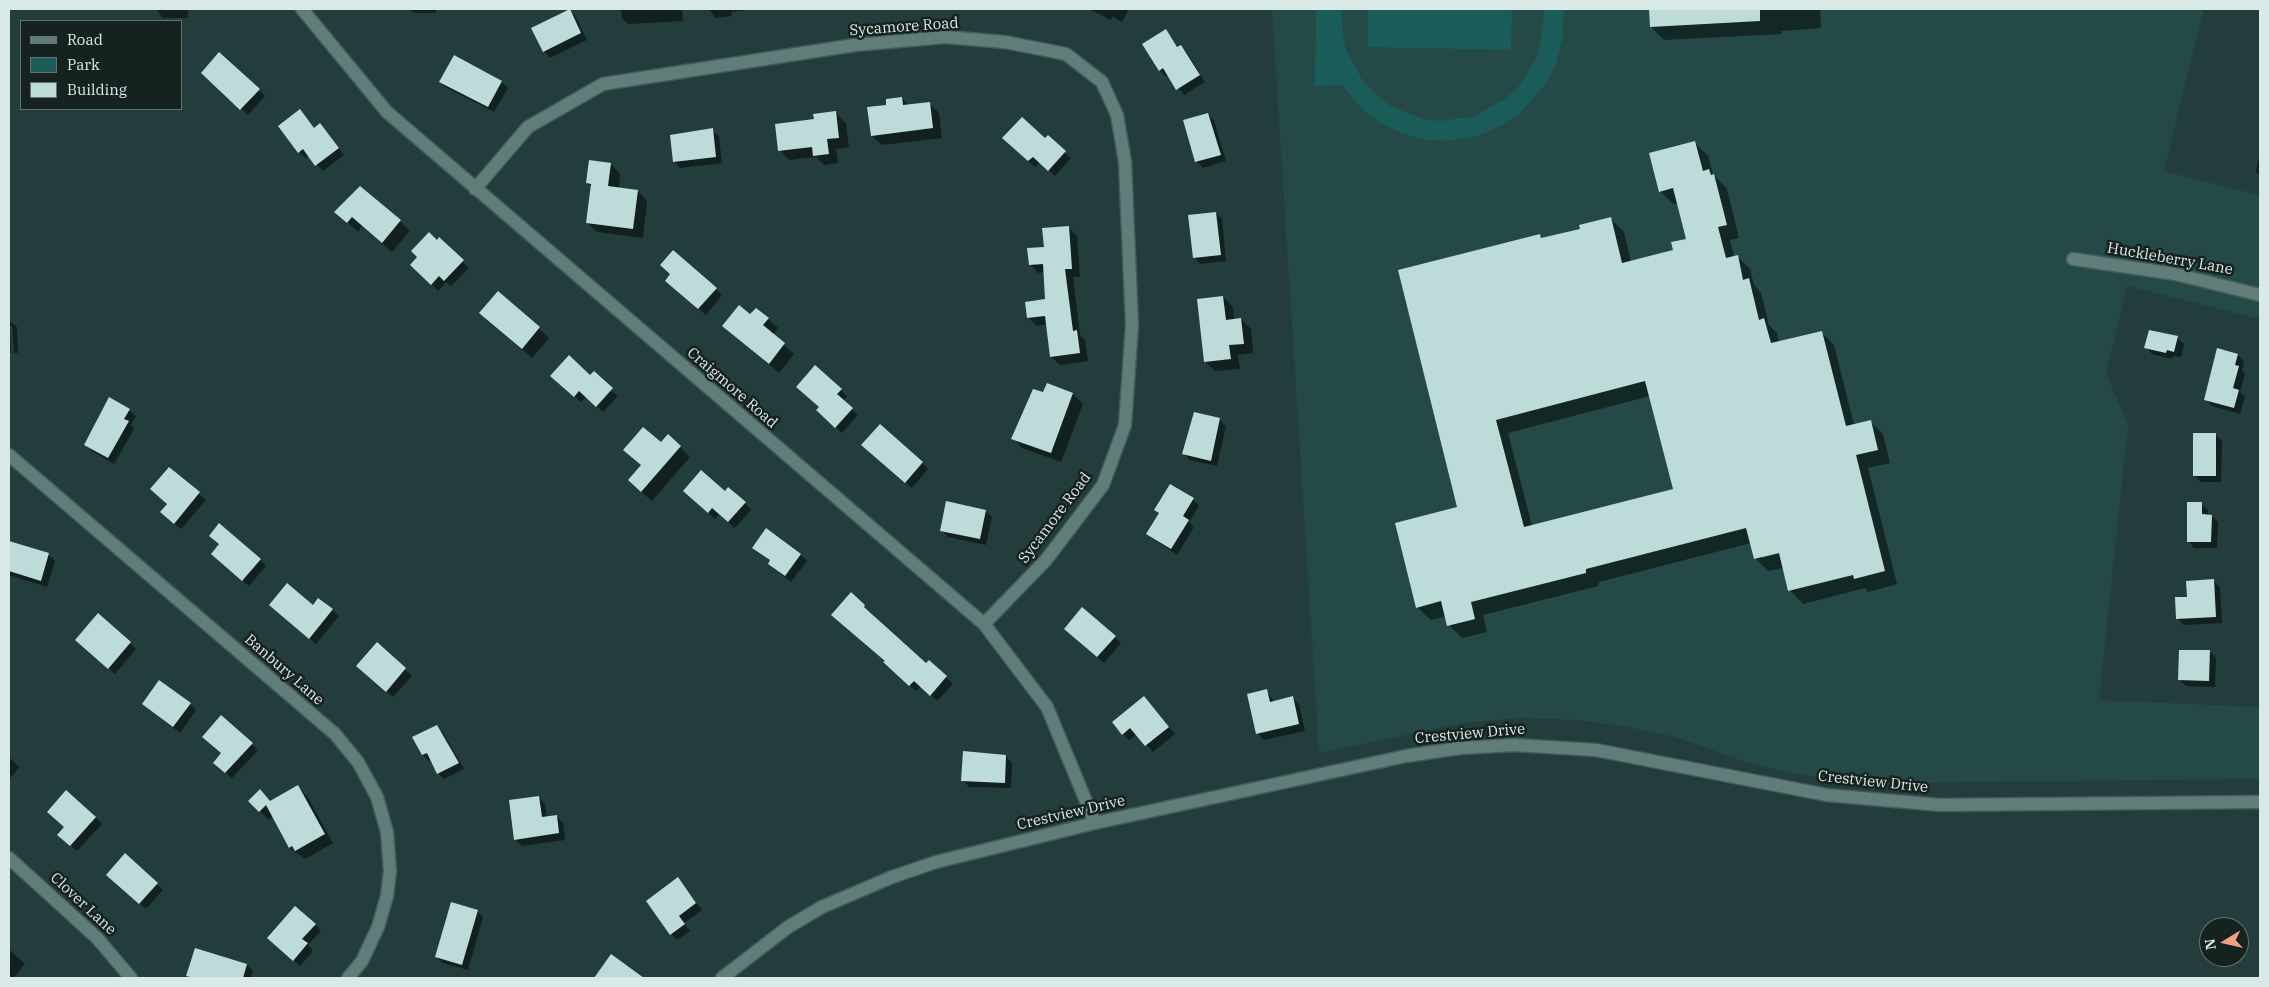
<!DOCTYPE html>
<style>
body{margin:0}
#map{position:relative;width:2269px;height:987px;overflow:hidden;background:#223d3b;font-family:"IBM Plex Serif",serif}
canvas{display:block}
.frame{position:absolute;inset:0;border:10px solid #d9e9e7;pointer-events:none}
.legend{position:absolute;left:20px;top:20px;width:162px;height:90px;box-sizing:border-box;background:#162220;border:1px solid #647270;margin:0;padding:6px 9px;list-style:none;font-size:15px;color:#d9e9e7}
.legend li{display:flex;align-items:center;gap:10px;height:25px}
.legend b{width:25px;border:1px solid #647270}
.north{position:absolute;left:2199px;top:917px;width:50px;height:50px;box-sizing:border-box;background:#162220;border:1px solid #647270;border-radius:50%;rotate:261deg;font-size:14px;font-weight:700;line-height:20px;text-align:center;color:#d9e9e7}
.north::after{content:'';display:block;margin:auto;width:18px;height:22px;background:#f39f84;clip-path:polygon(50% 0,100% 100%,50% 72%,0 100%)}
</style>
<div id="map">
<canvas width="2269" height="987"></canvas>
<div class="frame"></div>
<ul class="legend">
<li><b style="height:6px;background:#607d7a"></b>Road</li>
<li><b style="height:14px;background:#195c58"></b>Park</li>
<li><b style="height:14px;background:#bddcd9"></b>Building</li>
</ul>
<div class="north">N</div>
</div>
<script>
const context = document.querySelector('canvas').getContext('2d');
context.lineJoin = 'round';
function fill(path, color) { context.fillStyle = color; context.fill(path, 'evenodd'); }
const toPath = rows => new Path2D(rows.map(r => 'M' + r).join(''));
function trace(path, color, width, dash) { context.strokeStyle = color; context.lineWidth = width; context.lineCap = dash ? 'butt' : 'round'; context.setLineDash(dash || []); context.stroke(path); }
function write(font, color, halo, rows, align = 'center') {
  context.font = font + ' "IBM Plex Serif",serif'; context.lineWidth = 5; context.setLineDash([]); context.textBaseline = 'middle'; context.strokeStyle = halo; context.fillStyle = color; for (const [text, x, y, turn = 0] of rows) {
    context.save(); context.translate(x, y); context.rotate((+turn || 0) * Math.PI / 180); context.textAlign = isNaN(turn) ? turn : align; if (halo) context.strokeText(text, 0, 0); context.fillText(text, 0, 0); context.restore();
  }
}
const built = toPath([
 [1272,9,2204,9,2164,171,2260,195,2260,319,2127,286,2106,373,2128,425,2099,700,2260,707,2260,779,1886,783,1836,780,1789,773,1743,761,1675,737,1627,727,1577,720,1520,718,1464,723,1319,753]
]);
const green = toPath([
 [1316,9,1342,9,1343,35,1347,52,1364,83,1390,106,1423,119,1440,121,1475,116,1505,99,1518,87,1537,57,1541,40,1544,9,1564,9,1562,42,1556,63,1547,82,1520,113,1502,125,1483,134,1463,139,1442,141,1421,139,1401,133,1382,124,1365,112,1342,85,1315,86],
 [1368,9,1512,9,1511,50,1368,47]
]);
const shadow = toPath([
 [156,9,188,9,188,18,163,18],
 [406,9,436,9,436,13,416,13],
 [621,9,682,9,683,21,628,24,622,18],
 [709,9,755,9,731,12,732,16,715,18],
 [1089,9,1129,9,1122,22,1112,16,1111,20],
 [1650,9,1820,9,1821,28,1781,31,1782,34,1664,40,1651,27],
 [569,10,576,17,587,40,550,58,544,51],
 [1165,31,1178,48,1181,46,1187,53,1205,82,1184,95,1169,75,1166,77,1160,70],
 [209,79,259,90,265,96,248,115],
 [440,82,502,82,508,88,494,112,447,88],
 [902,98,909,106,929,103,939,113,942,138,882,145,872,136,888,106],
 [836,113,846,123,849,147,836,149,838,163,824,165,816,157,789,160,780,150,815,120],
 [1208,114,1214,121,1226,161,1203,168,1196,161],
 [315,129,326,131,344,155,323,171,309,155,306,158,299,152],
 [712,130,719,136,722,163,680,168,674,161],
 [1046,140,1071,158,1055,176,1040,162,1035,167,1010,145],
 [1695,143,1708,156,1713,174,1727,189,1739,238,1730,240,1734,257,1737,256,1750,269,1754,285,1761,293,1769,325,1777,333,1779,342,1821,332,1834,345,1854,425,1870,421,1883,434,1890,463,1868,468,1897,584,1868,592,1865,588,1803,604,1790,590,1784,568,1768,571,1755,558,1751,543,1599,582,1598,586,1483,615,1487,632,1462,638,1449,625,1446,616,1431,620,1417,607,1459,508,1540,236,1544,239,1581,230,1610,218,1624,232,1631,262,1674,251,1687,240,1678,203,1673,204,1660,191],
 [1650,396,1674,490,1532,526,1508,433],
 [1785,550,1785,552,1762,558,1762,556],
 [2260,151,2260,176,2256,172],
 [611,164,620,174,619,188,638,191,647,201,643,238,597,232,587,222,592,187,587,183],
 [336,212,400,221,410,231,392,252,362,226,358,232],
 [1216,213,1222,219,1226,261,1200,264,1194,257],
 [1068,227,1077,236,1080,277,1073,277,1080,335,1085,340,1088,361,1060,365,1051,357,1047,324,1037,326,1028,317,1047,300,1045,272,1038,273,1030,264],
 [439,239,469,268,451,286,446,282,438,291,412,265],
 [673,287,716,289,722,295,706,315],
 [498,292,549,338,532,358,491,322],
 [1223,297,1233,307,1234,320,1241,319,1251,329,1253,353,1238,355,1240,369,1215,371,1205,361],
 [750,316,768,319,778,328,773,335,794,354,779,373,724,326],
 [9,321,17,327,18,353,14,353,12,326,10,326,11,353,9,353],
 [2177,338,2184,344,2181,357,2173,356,2172,359,2152,354,2146,347],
 [2238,355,2244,362,2242,370,2245,374,2240,392,2245,397,2240,414,2212,406,2206,400],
 [815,367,847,396,843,401,858,415,842,433,824,416],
 [591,377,618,396,603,412,586,397,581,402,558,382],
 [1048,385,1073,394,1083,404,1061,462,1022,448,1013,438,1022,412,1025,413,1044,394],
 [129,410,136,416,131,425,134,429,114,464,92,451,86,444],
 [1219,419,1226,426,1217,466,1190,460,1184,454],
 [2215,434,2222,441,2221,482,2201,482,2195,476],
 [661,444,680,447,690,457,652,501,639,490,642,466,625,450],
 [869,452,922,463,928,469,912,488],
 [169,468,206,500,181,529,168,518],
 [725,493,745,503,751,510,735,528,719,514,715,519,691,497],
 [1193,499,1199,506,1189,522,1194,527,1177,555,1147,534,1159,514,1155,510],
 [2202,504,2208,510,2208,516,2212,516,2218,522,2217,548,2194,548,2188,541],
 [985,511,992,517,986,545,948,537,941,530],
 [9,542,49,555,55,561,47,587,9,575],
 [754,548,800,554,807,561,791,582,776,570,769,564,771,561],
 [260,560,266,566,249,586,219,561],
 [2214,581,2220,587,2222,623,2184,625,2178,619,2188,598],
 [851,594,926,665,929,662,953,684,937,701,921,686,916,691,891,669],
 [319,599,339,616,316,644,270,605,313,606],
 [98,615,136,649,115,674,83,646],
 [1072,635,1115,637,1121,643,1104,663],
 [377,644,412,676,393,697,364,672],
 [2209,651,2216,658,2215,687,2186,686,2180,680],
 [1267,691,1274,702,1292,698,1299,704,1305,731,1264,740,1258,734],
 [144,704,190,704,196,710,180,733],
 [1150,704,1175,734,1153,752,1137,734,1129,740,1123,734],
 [221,717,258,750,232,778,221,769],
 [437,726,443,733,464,769,444,779,438,773,431,760,429,761,423,755],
 [1006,756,1012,763,1011,788,969,787,963,780],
 [9,757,19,767,9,780],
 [298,787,307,796,333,843,305,859,290,848,273,816,269,820,250,801,260,791,271,802],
 [539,797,545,804,547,818,557,816,563,823,565,840,522,846,515,839],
 [95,817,102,824,77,851,66,841],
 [678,879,702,910,684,923,690,931,677,940,671,934],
 [114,881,157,884,163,890,146,909],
 [477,911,483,917,468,970,443,963,436,957],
 [315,924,321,931,308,945,313,951,300,966,275,944],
 [9,949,25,964,13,978,9,978],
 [247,965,253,971,251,978,191,978,188,975]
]);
const building = toPath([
 [570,9,581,33,543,52,531,28],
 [1649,9,1760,9,1760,21,1650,27],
 [1166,29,1177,47,1181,45,1200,75,1176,90,1163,68,1159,71,1142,44],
 [219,52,260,89,240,110,201,73],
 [454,55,502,81,488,107,439,82],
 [902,97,903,105,930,102,933,128,871,136,867,107,886,105,886,99],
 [300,109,314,128,320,123,339,148,315,166,303,149,298,153,278,126],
 [836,111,839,138,827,139,829,154,813,156,812,147,778,151,775,124,814,119,813,114],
 [1208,113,1221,155,1195,162,1183,120],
 [1022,117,1045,138,1048,135,1066,151,1048,171,1033,157,1028,161,1002,138],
 [713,128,716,157,673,162,670,135],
 [1695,141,1703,171,1709,169,1711,175,1714,174,1727,225,1718,227,1726,258,1738,255,1743,280,1749,278,1759,320,1764,318,1771,343,1822,331,1846,426,1871,420,1878,450,1856,455,1885,571,1854,579,1853,575,1788,591,1779,553,1754,559,1746,528,1586,569,1586,573,1471,602,1475,619,1447,626,1441,601,1416,608,1395,523,1457,507,1398,270,1540,234,1541,238,1580,229,1579,225,1611,217,1622,263,1673,250,1671,242,1686,239,1673,188,1659,192,1649,153],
 [1645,381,1673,489,1524,527,1496,420],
 [589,160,611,163,608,186,638,190,633,229,586,223,591,184,586,183],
 [360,186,401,220,382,243,352,217,347,223,334,212],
 [1216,212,1221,255,1193,258,1188,215],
 [1069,226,1072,269,1065,269,1073,331,1077,330,1080,353,1050,357,1045,316,1027,318,1025,302,1045,299,1043,264,1029,265,1027,248,1044,247,1042,228],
 [429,232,437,240,439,237,464,260,444,281,439,276,431,285,410,265,417,257,411,251],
 [673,250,717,288,698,309,665,281,670,274,660,265],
 [498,291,540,327,522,349,479,313],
 [1223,296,1226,320,1241,318,1244,344,1229,345,1231,359,1204,362,1197,299],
 [739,305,750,314,756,308,769,318,763,325,785,343,769,364,722,326],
 [2149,330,2178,336,2174,352,2167,350,2166,353,2144,348],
 [2217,348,2238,354,2235,365,2239,366,2233,388,2239,390,2234,408,2204,400],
 [569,355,590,375,594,371,613,388,596,407,579,391,574,397,550,376],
 [815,365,842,389,837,394,853,408,835,428,816,410,819,407,796,387],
 [1047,383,1073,393,1051,453,1011,439,1033,389,1043,392],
 [109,397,130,409,124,419,129,421,108,458,84,445],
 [1194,412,1220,418,1211,461,1182,454],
 [880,424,923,462,905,483,861,445],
 [643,427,661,442,668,434,681,446,641,492,628,480,641,465,623,450],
 [2193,433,2216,433,2216,476,2193,476],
 [169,467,200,492,174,524,160,512,167,504,150,489],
 [701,470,725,491,728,487,746,502,728,522,712,508,708,513,683,491],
 [1170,484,1194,498,1183,516,1189,520,1171,549,1146,534,1159,513,1154,510],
 [946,501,986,510,980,539,940,531],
 [2187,502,2202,502,2202,514,2212,515,2211,542,2187,542],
 [219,523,261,559,242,581,211,554,219,544,209,536],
 [766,528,801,554,785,576,768,564,770,560,752,548],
 [9,541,49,553,41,581,9,571],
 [2214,579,2216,617,2176,619,2175,597,2187,597,2186,581],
 [287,583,313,605,318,598,333,609,309,639,269,605],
 [851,592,865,605,864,607,926,663,929,660,947,676,930,696,914,681,909,686,883,662,885,661,831,615],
 [1082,607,1116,636,1097,657,1064,629],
 [98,613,131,642,108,669,75,640],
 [377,642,406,668,386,692,356,666],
 [2179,650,2210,650,2209,681,2178,680],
 [159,680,191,703,173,727,142,704],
 [1267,689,1270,702,1293,696,1299,724,1256,734,1247,694],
 [1144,696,1169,727,1145,746,1130,728,1122,735,1112,722],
 [221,715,253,743,225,773,213,763,221,753,202,737],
 [437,725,459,763,437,774,427,753,422,755,412,737],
 [963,751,1006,755,1005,783,961,781],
 [298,785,325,834,295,851,292,846,289,848,266,805,259,812,248,801,260,789,270,801],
 [66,790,96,817,70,846,57,835,64,827,47,812],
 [539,796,542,817,557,815,559,833,514,840,509,800],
 [125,853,158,883,139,904,106,875],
 [678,877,696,903,679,916,685,924,670,935,646,901],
 [451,902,478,910,462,965,435,957],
 [295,906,316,924,302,939,308,943,293,961,267,938],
 [195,948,247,964,243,978,195,978,186,976],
 [611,954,644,978,594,978]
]);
const minor = toPath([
 [302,9,387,112,984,624,1047,707,1095,823],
 [475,189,528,127,603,84,855,45,945,37,1005,42,1066,54,1102,82,1117,115,1125,162,1132,325,1125,425,1103,485,1046,560,984,624],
 [2073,259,2175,274,2260,295],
 [9,455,335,734,358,762,377,797,387,832,390,871,387,896,378,927,362,961,348,978],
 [9,858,97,938,131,978],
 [722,978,788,927,822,907,892,877,936,862,1095,823,1406,756,1460,748,1515,745,1596,750,1827,795,1940,805,2260,802]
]);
const streetNames = [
 ["Sycamore Road",904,27,-4],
 ["Huckleberry Lane",2170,259,10],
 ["Craigmore Road",732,388,41],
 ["Sycamore Road",1055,518,-53],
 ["Banbury Lane",284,670,41],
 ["Crestview Drive",1470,734,-5],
 ["Crestview Drive",1873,782,6],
 ["Crestview Drive",1071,813,-13],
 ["Clover Lane",83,904,43]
];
fill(built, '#244946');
fill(green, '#195c58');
fill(shadow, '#0007');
fill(building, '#bddcd9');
trace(minor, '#435b59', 15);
trace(minor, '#607d7a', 12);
write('15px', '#d9e9e7', '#162220', streetNames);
</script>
